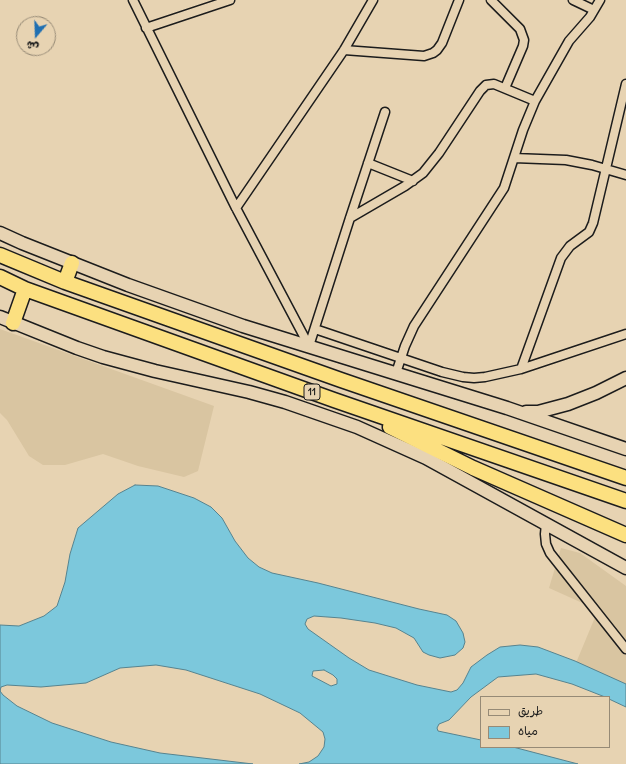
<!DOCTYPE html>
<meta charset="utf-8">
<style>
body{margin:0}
#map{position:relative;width:626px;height:764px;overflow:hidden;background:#e7d3b2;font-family:Delius,"Playpen Sans Arabic",sans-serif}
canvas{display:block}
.legend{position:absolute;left:480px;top:696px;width:130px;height:52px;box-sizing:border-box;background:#e7d3b2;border:1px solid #968a76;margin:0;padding:5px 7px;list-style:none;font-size:12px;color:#1c1c1c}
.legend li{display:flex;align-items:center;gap:8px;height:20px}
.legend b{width:20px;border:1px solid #968a76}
.north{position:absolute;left:16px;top:16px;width:40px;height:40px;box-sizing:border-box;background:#e7d3b2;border:1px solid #968a76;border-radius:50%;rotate:199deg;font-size:11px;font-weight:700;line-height:16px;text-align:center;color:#1c1c1c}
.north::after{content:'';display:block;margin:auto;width:14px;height:18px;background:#1f6fb2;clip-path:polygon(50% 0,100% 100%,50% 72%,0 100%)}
</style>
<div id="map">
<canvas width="626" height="764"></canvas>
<ul class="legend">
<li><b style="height:5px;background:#e7d3b2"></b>طريق</li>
<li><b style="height:11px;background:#7cc8dc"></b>مياه</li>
</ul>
<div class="north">ش</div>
</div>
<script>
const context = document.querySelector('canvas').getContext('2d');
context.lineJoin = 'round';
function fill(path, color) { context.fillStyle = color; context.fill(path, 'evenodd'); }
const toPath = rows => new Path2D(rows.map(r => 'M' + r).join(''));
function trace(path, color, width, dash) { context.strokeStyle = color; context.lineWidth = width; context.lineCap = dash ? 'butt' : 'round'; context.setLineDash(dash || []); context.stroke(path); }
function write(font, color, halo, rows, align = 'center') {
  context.font = font + ' Delius,sans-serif'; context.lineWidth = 3.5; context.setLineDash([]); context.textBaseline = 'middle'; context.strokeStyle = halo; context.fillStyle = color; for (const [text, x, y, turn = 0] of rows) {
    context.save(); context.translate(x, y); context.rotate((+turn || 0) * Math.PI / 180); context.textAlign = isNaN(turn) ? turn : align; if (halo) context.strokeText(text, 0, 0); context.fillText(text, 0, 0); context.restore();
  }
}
const built = toPath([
 [0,329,214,406,198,471,184,477,138,466,103,454,65,465,43,465,29,456,7,420,0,413],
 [561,548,580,553,626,586,626,703,571,675,598,610,549,588]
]);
const water = toPath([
 [135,485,158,486,194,498,211,507,222,518,235,541,248,558,259,567,272,573,318,583,419,609,447,615,456,621,463,633,465,642,463,648,455,655,440,658,429,655,423,652,414,638,396,628,375,623,341,618,314,616,307,619,305,624,308,629,349,658,369,670,417,685,451,692,457,690,463,683,471,667,487,655,500,647,520,645,538,647,575,661,626,684,626,707,609,699,609,697,605,697,572,684,536,674,498,677,471,697,449,720,439,724,437,728,438,731,481,740,481,747,513,747,578,764,299,764,309,762,318,756,324,747,325,739,323,732,300,713,260,694,186,670,156,665,120,668,86,683,41,687,7,685,1,687,0,691,0,625,19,626,44,616,57,606,65,582,70,554,78,528,118,494,135,485],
 [324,670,333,675,337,679,337,684,331,686,312,676,313,671,324,670],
 [0,691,3,695,17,706,52,723,111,742,160,753,253,764,0,764,0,691]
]);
const minor = toPath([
 [133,0,236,208,309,346],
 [491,0,520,29,524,40,523,46,505,88],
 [573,0,594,10],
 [146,28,230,0],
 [344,50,424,56,433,53,437,50,442,43,459,0],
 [514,158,566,160,592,165,626,175],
 [368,163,413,181],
 [236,208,344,50,373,0],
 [350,218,405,186,423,173,439,153,480,91,486,85,494,84,535,101],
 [315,329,442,372,463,377,474,378,485,377,521,369,626,334],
 [309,346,350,218,385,112],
 [521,369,561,258,570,246,589,232,593,223,626,84],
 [396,373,405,346,414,326,504,188,523,130,535,101,569,41,590,17,600,0],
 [546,524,545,534,546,544,550,553,626,649]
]);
const secondary = toPath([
 [0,233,22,243,128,285,243,326,507,408,626,449],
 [0,317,77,348,103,357,155,371,249,392,285,402,357,427,426,458,626,568],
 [526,412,538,412,568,404,596,393,626,378]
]);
const trunk = toPath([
 [0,255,65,282,341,380,626,478],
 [0,277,25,289,334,400,626,501],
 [65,282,72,263],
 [13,323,25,289],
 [390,427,473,468,626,535]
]);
const shields = [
 [312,392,16]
];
const shieldNames = [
 ["11",312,392]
];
fill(built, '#d9c5a1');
fill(water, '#7cc8dc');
trace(water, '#56838f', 1);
trace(minor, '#1c1c1c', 11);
trace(secondary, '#1c1c1c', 15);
trace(trunk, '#1c1c1c', 17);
trace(minor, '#e7d3b2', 8);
trace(secondary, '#e7d3b2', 12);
trace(trunk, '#fce080', 14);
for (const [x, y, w] of shields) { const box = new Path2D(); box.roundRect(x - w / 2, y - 8, w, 16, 3); context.fillStyle = '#e7d3b2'; context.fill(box); trace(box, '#1c1c1c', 1); }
write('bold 10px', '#1c1c1c', null, shieldNames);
</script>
